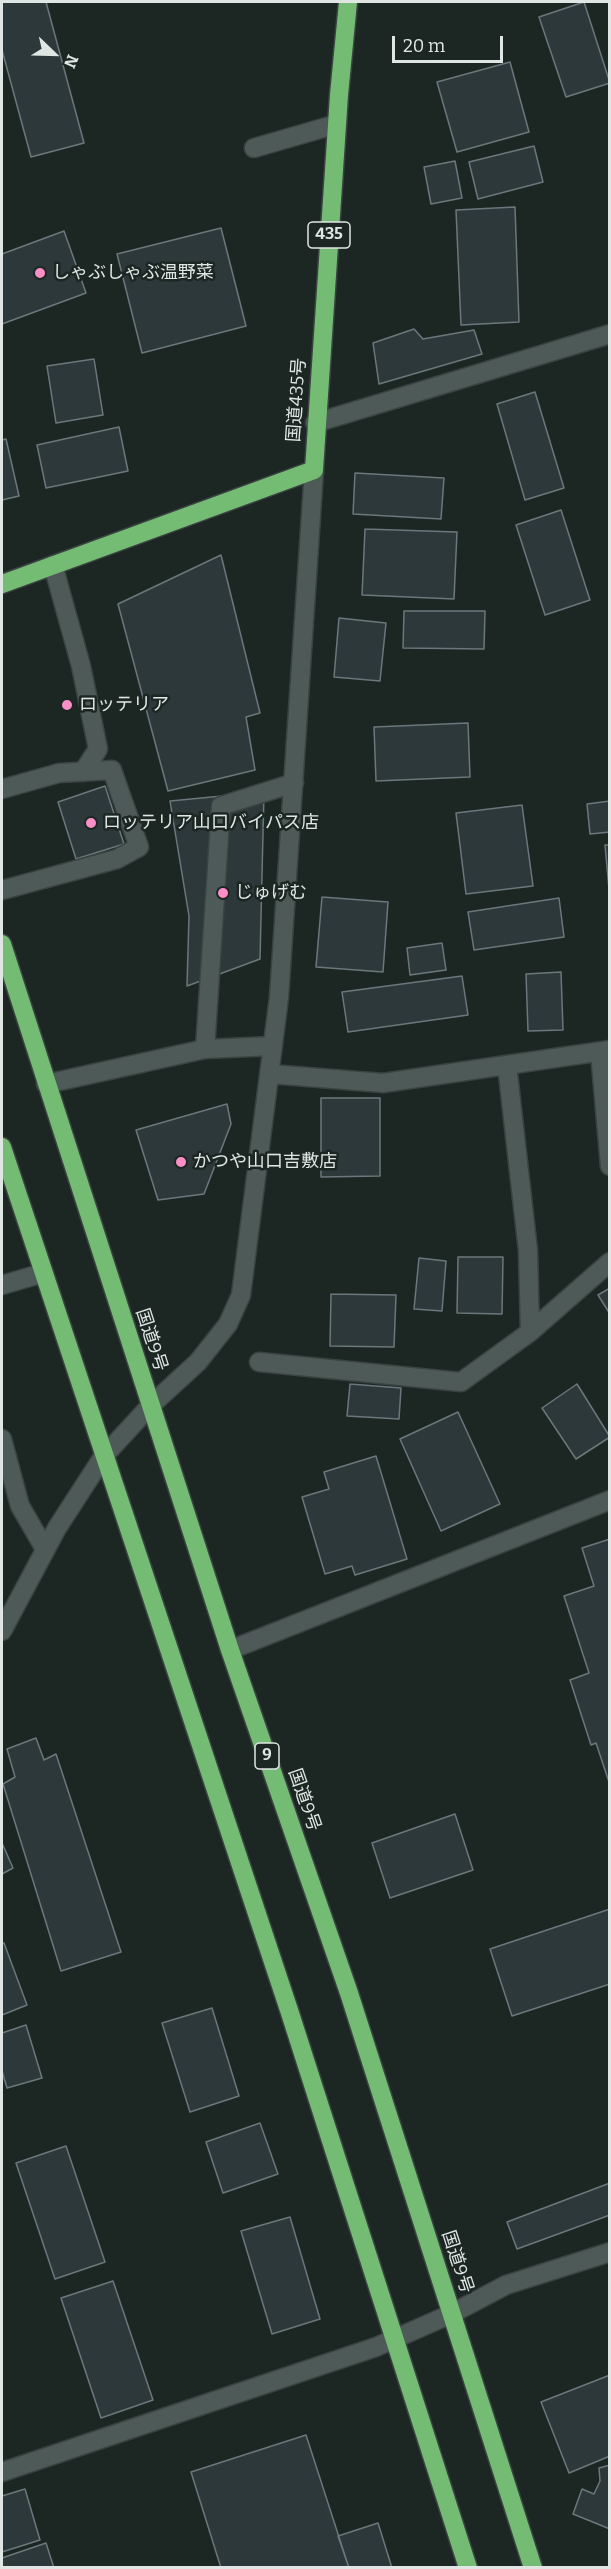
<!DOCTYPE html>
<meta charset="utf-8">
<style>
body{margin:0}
#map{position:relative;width:611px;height:2569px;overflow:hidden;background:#1c2724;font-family:Bitter,serif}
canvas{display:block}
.frame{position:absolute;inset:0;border:3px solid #dfe6e4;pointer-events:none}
.north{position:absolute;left:24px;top:24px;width:60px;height:60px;-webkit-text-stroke:4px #1c2724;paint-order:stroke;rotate:113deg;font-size:16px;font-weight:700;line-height:24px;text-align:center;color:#dfe6e4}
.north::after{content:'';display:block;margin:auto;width:21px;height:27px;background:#dfe6e4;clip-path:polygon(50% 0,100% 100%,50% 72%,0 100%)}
.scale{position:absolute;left:392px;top:36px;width:111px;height:27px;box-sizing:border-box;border:3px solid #dfe6e4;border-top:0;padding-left:8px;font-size:18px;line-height:21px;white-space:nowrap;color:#dfe6e4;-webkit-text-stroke:4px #1c2724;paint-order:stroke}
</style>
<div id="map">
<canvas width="611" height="2569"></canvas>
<div class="frame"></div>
<div class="north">N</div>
<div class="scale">20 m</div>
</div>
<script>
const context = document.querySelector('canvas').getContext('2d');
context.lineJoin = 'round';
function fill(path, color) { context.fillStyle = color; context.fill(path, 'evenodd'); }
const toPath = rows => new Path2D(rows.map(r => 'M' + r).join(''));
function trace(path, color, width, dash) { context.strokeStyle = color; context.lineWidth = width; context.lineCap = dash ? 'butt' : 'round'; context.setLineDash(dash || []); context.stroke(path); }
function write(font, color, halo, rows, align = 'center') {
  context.font = font + ' Bitter,"Noto Sans JP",serif'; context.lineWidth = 5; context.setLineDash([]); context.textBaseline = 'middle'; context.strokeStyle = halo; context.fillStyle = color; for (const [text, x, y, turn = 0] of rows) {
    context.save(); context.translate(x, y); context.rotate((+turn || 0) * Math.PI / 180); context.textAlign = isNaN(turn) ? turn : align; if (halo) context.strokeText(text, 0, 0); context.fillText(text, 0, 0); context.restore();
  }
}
const building = toPath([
 [2,2,46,2,84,143,31,157,2,50,2,2],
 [584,2,610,83,566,97,539,17,584,2],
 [510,62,529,132,457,152,437,82,510,62],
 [534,146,543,182,478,199,469,162,534,146],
 [455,161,462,198,431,204,424,167,455,161],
 [515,207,519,322,461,325,456,210,515,207],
 [221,228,246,326,142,353,117,254,221,228],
 [64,231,86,293,2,324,2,254,64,231],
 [414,329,423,339,474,330,482,354,379,384,373,343,414,329],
 [94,359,103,415,56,423,47,366,94,359],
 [535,392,564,488,525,500,497,404,535,392],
 [119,427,128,471,46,488,37,445,119,427],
 [6,439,19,496,2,500,2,440,6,439],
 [355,473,444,478,441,519,353,514,355,473],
 [561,510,590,600,545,615,516,525,561,510],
 [365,529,457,532,454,599,362,595,365,529],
 [221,555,260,713,246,717,255,770,168,791,118,604,221,555],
 [404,611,485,611,484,649,403,648,404,611],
 [339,618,386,623,380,681,334,677,339,618],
 [468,723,470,777,376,781,374,727,468,723],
 [105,786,124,844,76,859,58,802,105,786],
 [264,792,260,959,187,986,189,916,170,801,264,792],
 [610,801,610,832,590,834,587,804,610,801],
 [522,805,533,886,466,894,456,813,522,805],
 [605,845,610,845,610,900,605,845],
 [322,897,388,902,383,972,316,967,322,897],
 [559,898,564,937,474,950,468,912,559,898],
 [442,943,446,970,410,975,407,948,442,943],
 [561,972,563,1030,528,1031,526,974,561,972],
 [462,976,468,1015,348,1032,342,992,462,976],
 [321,1098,380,1098,380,1176,321,1177,321,1098],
 [227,1104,231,1124,204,1194,158,1200,136,1130,227,1104],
 [458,1257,503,1257,502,1314,457,1313,458,1257],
 [419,1258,446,1261,442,1311,414,1309,419,1258],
 [610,1288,610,1314,598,1295,610,1288],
 [331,1294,396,1295,394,1347,330,1346,331,1294],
 [350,1384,401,1388,399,1419,347,1416,350,1384],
 [577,1384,610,1437,576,1459,542,1408,577,1384],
 [458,1412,500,1504,441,1531,400,1439,458,1412],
 [376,1456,407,1559,355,1575,352,1566,325,1574,302,1497,329,1489,324,1472,376,1456],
 [610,1539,610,1785,596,1743,591,1745,570,1680,589,1673,564,1596,594,1586,582,1548,610,1539],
 [36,1738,44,1760,56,1754,121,1952,61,1971,3,1784,15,1777,7,1749,36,1738],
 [455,1814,473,1870,390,1898,372,1843,455,1814],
 [2,1843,13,1868,2,1874,2,1843],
 [610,1909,610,1984,512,2016,490,1949,610,1909],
 [4,1943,27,2005,2,2015,2,1944,4,1943],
 [212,2008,239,2096,190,2112,162,2023,212,2008],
 [26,2025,42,2078,7,2088,2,2071,2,2033,26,2025],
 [260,2123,278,2174,223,2193,206,2142,260,2123],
 [66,2146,105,2262,55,2279,16,2163,66,2146],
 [610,2183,610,2215,517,2249,507,2222,610,2183],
 [290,2217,320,2319,272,2334,241,2231,290,2217],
 [113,2281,153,2400,101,2418,61,2298,113,2281],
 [610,2375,610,2456,569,2473,541,2402,610,2375],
 [306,2435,349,2568,221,2568,191,2472,306,2435],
 [610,2465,610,2529,573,2514,582,2489,594,2494,600,2481,599,2468,610,2465],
 [25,2489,40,2540,2,2552,2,2496,25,2489],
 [378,2523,392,2568,349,2568,338,2536,378,2523],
 [46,2543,54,2568,2,2568,2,2558,46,2543]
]);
const minor = toPath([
 [254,148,337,124],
 [315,423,610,334],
 [53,565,81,666,98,749,83,772],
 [2,789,59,773,112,770,139,847,117,859,2,890],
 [205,1049,221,806,294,783],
 [600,1052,610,1166],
 [507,1065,528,1251,530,1332],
 [270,1074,383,1083,610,1050],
 [46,1084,205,1049,273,1046],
 [2,1285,43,1273],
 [259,1362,461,1382,530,1332,610,1262],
 [2,1439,20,1506,45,1549],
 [2,1631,57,1528,103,1457,150,1406,198,1362,228,1324,241,1295,279,997,314,470],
 [230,1650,610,1500],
 [2,2472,376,2347,451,2314,506,2285,610,2252]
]);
const highway = toPath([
 [2,584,314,470,339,95,348,2],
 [2,944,230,1650,349,1993,533,2568],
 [2,1147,289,2010,468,2568]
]);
const markers = [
 [40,273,6,"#fb8fc5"],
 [67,705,6,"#fb8fc5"],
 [91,823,6,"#fb8fc5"],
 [223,893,6,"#fb8fc5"],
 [181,1162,6,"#fb8fc5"]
];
const shields = [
 [329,235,42],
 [267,1756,24]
];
const shieldNames = [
 ["435",329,235],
 ["9",267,1756]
];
const poiNames = [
 ["しゃぶしゃぶ温野菜",52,273],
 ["ロッテリア",79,705],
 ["ロッテリア山口バイパス店",103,823],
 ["じゅげむ",235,893],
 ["かつや山口吉敷店",193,1162]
];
const streetNames = [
 ["国道435号",297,400,-86],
 ["国道9号",151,1340,72],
 ["国道9号",304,1800,71],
 ["国道9号",457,2262,72]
];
fill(building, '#2d383b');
trace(building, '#6b787b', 1.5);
trace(minor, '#3a4341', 21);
trace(highway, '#3a4341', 21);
trace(minor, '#4e5a57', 18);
trace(highway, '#74bb74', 18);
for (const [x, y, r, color] of markers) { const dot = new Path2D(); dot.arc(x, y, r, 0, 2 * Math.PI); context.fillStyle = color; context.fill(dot); trace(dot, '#1c2724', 2); }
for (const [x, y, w] of shields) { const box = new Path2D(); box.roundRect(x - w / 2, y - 13, w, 26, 4.5); context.fillStyle = '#1c2724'; context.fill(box); trace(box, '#dfe6e4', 1.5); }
write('bold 16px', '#dfe6e4', null, shieldNames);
write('18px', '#dfe6e4', '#1c2724', poiNames, 'left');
write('18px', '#dfe6e4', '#1c2724', streetNames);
</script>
